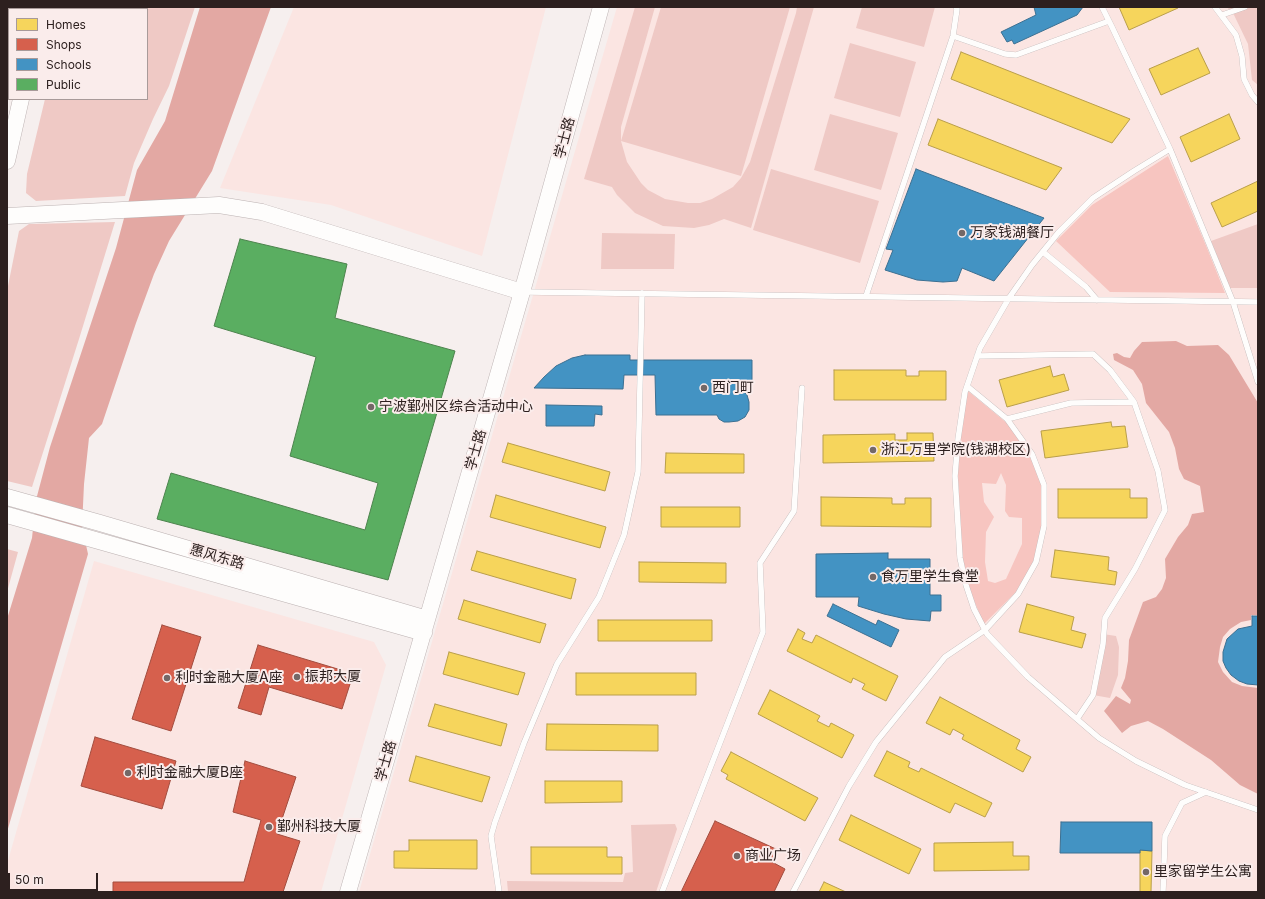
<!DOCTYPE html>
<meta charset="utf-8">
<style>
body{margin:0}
#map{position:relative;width:1265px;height:899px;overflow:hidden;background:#f6efee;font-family:Inter,sans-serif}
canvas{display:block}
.frame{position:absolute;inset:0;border:8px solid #2d201f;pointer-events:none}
.legend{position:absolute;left:8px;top:8px;width:140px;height:92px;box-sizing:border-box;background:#faeceb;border:1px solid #a89a99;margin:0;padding:5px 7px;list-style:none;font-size:12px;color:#2d201f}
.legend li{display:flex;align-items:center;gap:8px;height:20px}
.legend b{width:20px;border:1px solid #a89a99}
.scale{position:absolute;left:8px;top:873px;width:90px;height:18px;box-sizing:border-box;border:2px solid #2d201f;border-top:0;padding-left:5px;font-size:12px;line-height:14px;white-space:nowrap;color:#2d201f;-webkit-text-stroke:3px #faeceb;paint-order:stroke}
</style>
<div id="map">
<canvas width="1265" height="899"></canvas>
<div class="frame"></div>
<ul class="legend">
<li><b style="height:11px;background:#f6d55c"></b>Homes</li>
<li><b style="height:11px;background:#d6604d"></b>Shops</li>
<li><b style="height:11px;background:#4393c3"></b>Schools</li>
<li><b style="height:11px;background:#5aae61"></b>Public</li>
</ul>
<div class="scale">50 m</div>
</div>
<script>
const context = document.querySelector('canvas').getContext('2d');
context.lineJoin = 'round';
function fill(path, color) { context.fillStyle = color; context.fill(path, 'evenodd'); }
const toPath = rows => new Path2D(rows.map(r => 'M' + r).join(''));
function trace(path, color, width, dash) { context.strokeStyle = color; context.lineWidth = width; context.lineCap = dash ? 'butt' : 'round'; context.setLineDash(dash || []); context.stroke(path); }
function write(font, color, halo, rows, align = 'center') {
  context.font = font + ' Inter,"Noto Sans SC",sans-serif'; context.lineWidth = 4; context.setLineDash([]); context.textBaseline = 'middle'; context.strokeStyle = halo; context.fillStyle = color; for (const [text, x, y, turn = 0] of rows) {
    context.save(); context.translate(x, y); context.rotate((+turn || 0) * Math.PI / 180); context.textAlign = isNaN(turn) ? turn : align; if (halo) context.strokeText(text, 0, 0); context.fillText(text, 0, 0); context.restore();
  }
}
const built = toPath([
 [294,7,546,7,482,256,331,205,220,188],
 [617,7,1258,7,1258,892,359,892],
 [94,561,374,642,386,665,321,892,7,892,7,864]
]);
const green = toPath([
 [67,7,195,7,169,86,153,119,134,163,125,196,36,201,26,193,27,174,45,99,147,99,147,9,67,9],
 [635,7,655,7,621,127,621,141,661,7,790,7,741,176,621,141,627,162,641,183,648,190,665,199,688,203,700,203,712,199,733,187,741,178,750,162,796,13,797,7,814,7,751,228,724,219,709,225,694,228,663,226,635,213,617,195,612,187,584,179],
 [862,7,935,7,924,47,856,28],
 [1227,7,1258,7,1258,85,1252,80,1248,44,1234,15],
 [850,43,916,62,900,117,834,98],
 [830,114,898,133,881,190,814,170],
 [771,169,879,201,860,263,753,230],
 [115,222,79,339,32,487,7,481,7,291,19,231,29,224],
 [1258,224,1258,288,1230,288,1211,241],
 [602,233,675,234,674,269,601,269],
 [7,549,18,552,7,592],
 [1103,634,1116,636,1119,647,1118,675,1110,698,1093,695],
 [675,824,677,829,656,892,508,892,507,881,623,882,625,873,633,872,631,825]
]);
const forest = toPath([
 [1168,156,1207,248,1225,293,1110,292,1056,241,1092,205],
 [968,391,1008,424,1031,455,1044,486,1042,524,1035,559,1016,592,984,624,967,584,962,554,958,476,959,444,966,397],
 [1001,473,1006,485,1005,511,1009,517,1022,518,1022,544,1006,579,995,583,988,581,985,562,986,532,994,517,984,502,982,483,996,484]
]);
const water = toPath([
 [200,7,271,7,212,171,169,241,154,274,136,323,102,424,89,438,84,484,82,527,88,554,7,832,7,619,32,538,36,500,50,447,116,248,137,170,165,121],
 [1176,341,1187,346,1218,345,1229,355,1258,403,1258,615,1251,615,1251,620,1241,622,1230,629,1223,637,1220,647,1218,662,1223,672,1232,682,1242,686,1258,688,1258,794,1240,785,1211,760,1163,729,1148,721,1131,726,1122,733,1104,711,1116,696,1130,704,1131,700,1121,688,1125,678,1128,661,1129,640,1143,602,1156,597,1162,589,1166,578,1165,559,1178,537,1188,525,1192,514,1204,512,1200,486,1184,479,1179,469,1175,448,1169,432,1146,403,1142,384,1133,370,1114,360,1113,354,1117,353,1124,357,1130,358,1134,351,1142,342]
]);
const homes = toPath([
 [1119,7,1178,7,1178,8,1129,30,1119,7],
 [1198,48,1210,73,1161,95,1149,69,1198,48],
 [961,52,1130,119,1112,143,951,79,961,52],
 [1229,114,1240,139,1191,162,1180,137,1229,114],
 [938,119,1062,168,1046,190,928,145,938,119],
 [1258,181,1258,211,1222,227,1211,203,1258,181],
 [1050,366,1053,377,1064,374,1069,390,1007,407,999,380,1050,366],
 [834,370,906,370,906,376,919,376,919,371,946,371,946,400,834,400,834,370],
 [1111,422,1112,427,1125,426,1128,447,1045,458,1041,431,1111,422],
 [907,433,933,433,934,461,823,463,823,435,895,434,895,440,907,440,907,433],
 [508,443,610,472,605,491,502,462,508,443],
 [666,453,744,454,744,473,665,473,666,453],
 [1058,489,1130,489,1130,498,1147,498,1147,518,1058,518,1058,489],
 [496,495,606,527,600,548,490,517,496,495],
 [821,497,892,498,892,504,905,504,905,498,931,498,931,527,821,526,821,497],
 [661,507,740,507,740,527,661,527,661,507],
 [1055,550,1109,557,1108,570,1117,572,1115,585,1051,577,1055,550],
 [477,551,576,579,571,599,471,570,477,551],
 [639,562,726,563,726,583,639,582,639,562],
 [464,600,546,624,540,643,458,619,464,600],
 [1027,604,1074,617,1071,630,1086,634,1082,648,1019,632,1027,604],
 [598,620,712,620,712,641,598,641,598,620],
 [798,629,805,633,802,639,812,643,816,635,898,676,886,701,862,689,865,684,853,678,851,683,787,651,798,629],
 [449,652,525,673,518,695,443,674,449,652],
 [576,673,696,673,696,695,576,695,576,673],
 [770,690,820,716,817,721,829,727,831,723,854,735,842,758,758,714,770,690],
 [940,697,1020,740,1016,749,1031,757,1023,772,962,739,964,735,953,729,950,735,926,723,940,697],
 [435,704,507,724,501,746,428,726,435,704],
 [547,724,658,725,658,751,546,750,547,724],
 [887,751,910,762,908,767,919,772,921,768,992,803,985,817,955,803,950,813,874,776,887,751],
 [731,752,818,798,805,821,726,779,728,775,721,771,731,752],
 [416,756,490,777,482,802,409,781,416,756],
 [545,781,622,781,622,802,545,803,545,781],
 [851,815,921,849,909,874,839,840,851,815],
 [409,840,477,840,477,869,394,868,394,851,409,851,409,840],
 [1013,842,1013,856,1029,856,1029,870,934,871,934,843,1013,842],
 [531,847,607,847,607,857,622,857,622,874,531,874,531,847],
 [1140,850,1152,851,1151,892,1140,892,1140,850],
 [824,882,846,892,819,892,824,882]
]);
const shops = toPath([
 [162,625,201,637,171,731,132,719,162,625],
 [258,645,341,670,350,684,342,709,269,687,261,715,238,708,258,645],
 [95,737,176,761,162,809,81,786,95,737],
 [245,761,296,777,277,834,300,841,283,892,113,892,113,882,244,882,261,820,233,812,245,761],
 [715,821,778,850,772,862,785,869,774,892,681,892,715,821]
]);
const schools = toPath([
 [1034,7,1083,7,1077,15,1014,44,1012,40,1007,42,1001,32,1036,15,1034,7],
 [916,169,1044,218,994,281,962,268,957,281,943,282,917,280,885,270,893,250,886,249,916,169],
 [585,355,630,355,630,360,752,360,752,389,741,389,747,395,749,402,749,410,745,417,738,421,729,422,724,422,719,419,717,415,656,415,655,375,624,375,623,389,534,388,544,377,556,366,572,358,585,355],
 [546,405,602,406,602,415,595,414,594,426,546,426,546,405],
 [888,553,888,559,930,559,930,595,941,595,941,611,931,611,930,621,906,619,884,614,858,606,859,597,816,597,816,554,888,553],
 [833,604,876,625,878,620,899,630,891,647,827,616,833,604],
 [1252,616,1258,616,1258,685,1247,684,1239,681,1231,675,1226,668,1223,661,1223,652,1227,639,1238,629,1252,626,1252,616],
 [1061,822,1152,822,1152,851,1140,850,1140,853,1060,853,1061,822]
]);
const public = toPath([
 [240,239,347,264,335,318,455,351,388,580,157,519,171,473,365,530,378,483,290,456,316,357,214,326,240,239]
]);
const lane = toPath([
 [1102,7,1112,27,1170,149,1233,302,1258,382],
 [1215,7,1236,35,1242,56,1244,79,1252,95,1258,102],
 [1222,15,1245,7],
 [953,36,1005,54,1016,55,1109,21],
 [1170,149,1134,171,1093,198,1058,233,1032,265,1009,298,980,348,965,392,958,439,955,476,960,558,966,585,974,609,987,634,1028,677,1099,738,1136,761,1185,785,1258,810],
 [1043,252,1086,287,1097,300],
 [525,292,1258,302],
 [866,296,953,36,957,9,956,7],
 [977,356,1093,354,1110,370,1134,402,1071,403,1007,419],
 [1077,719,1093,695,1103,644,1105,618,1135,569,1165,510,1158,471,1134,402],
 [499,892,491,836,495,822,524,743,557,664,599,597,624,535,638,472,642,293],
 [662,892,763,632,760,563,794,511,802,388],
 [793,892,849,786,876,742,945,657,985,630,1018,594,1036,562,1044,526,1044,485,1032,454,1007,419,967,386],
 [1163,892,1165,836,1182,803,1206,792]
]);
const secondary = toPath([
 [25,9,26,7],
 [43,9,44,7],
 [7,90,9,82],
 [7,161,21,99],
 [7,216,219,205,262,212,522,292],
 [7,497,100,523,427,619],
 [7,515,424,633],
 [348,892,522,292,601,7]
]);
const markers = [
 [962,233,4,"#736867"],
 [704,388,4,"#736867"],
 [371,407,4,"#736867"],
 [873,450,4,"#736867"],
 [873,577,4,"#736867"],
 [297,677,4,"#736867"],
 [167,678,4,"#736867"],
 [128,773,4,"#736867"],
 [269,827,4,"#736867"],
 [737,856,4,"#736867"],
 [1146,872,4,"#736867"]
];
const streetNames = [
 ["学士路",565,138,-75],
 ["学士路",476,450,-74],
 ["惠风东路",217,557,16],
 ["学士路",386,761,-74]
];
const poiNames = [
 ["万家钱湖餐厅",970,233],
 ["西门町",712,388],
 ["宁波鄞州区综合活动中心",379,407],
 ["浙江万里学院(钱湖校区)",881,450],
 ["食万里学生食堂",881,577],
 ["振邦大厦",305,677],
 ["利时金融大厦A座",175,678],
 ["利时金融大厦B座",136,773],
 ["鄞州科技大厦",277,827],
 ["商业广场",745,856],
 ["里家留学生公寓",1154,872]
];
fill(built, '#fbe5e2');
fill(green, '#efc9c5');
fill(forest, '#f7c5c0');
fill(water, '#e3a8a3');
fill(homes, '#f6d55c');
trace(homes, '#ba9f4a', 1);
fill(shops, '#d6604d');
trace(shops, '#a34d3f', 1);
fill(schools, '#4393c3');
trace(schools, '#3c7092', 1);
fill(public, '#5aae61');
trace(public, '#4c834d', 1);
trace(lane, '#bcb2b2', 6);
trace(secondary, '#bcb2b2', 17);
trace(lane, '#fefdfc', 5.5);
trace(secondary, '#fefdfc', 16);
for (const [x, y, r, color] of markers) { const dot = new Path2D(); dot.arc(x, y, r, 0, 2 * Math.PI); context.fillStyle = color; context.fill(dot); trace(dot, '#faeceb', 1.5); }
write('14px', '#2d201f', '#faeceb', streetNames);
write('14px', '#2d201f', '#faeceb', poiNames, 'left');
</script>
